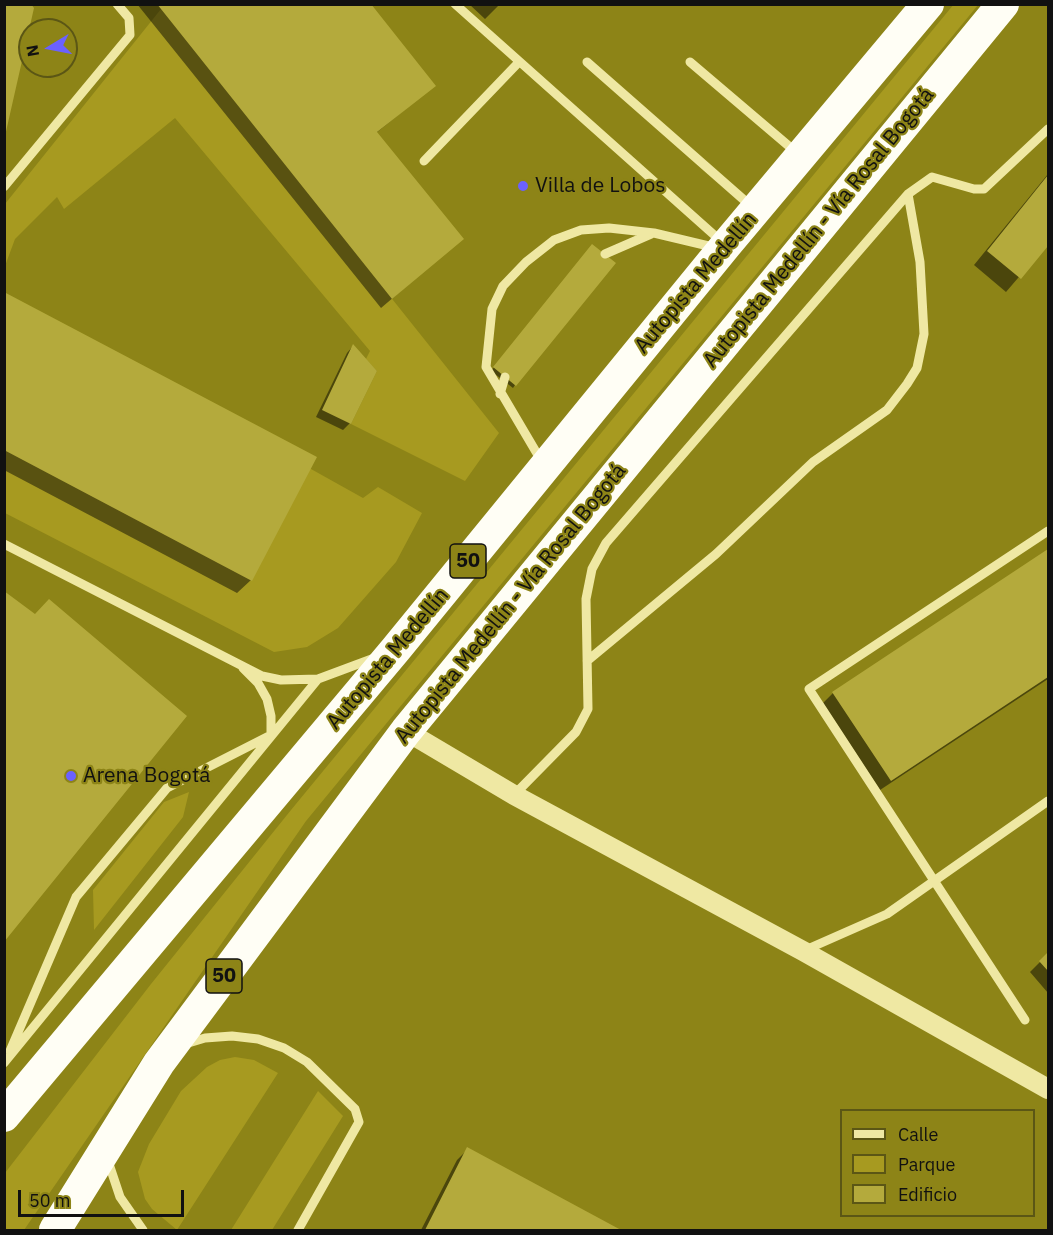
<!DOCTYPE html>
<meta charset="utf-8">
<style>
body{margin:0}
#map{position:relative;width:1053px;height:1235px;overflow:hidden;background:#8d8417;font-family:"IBM Plex Sans",sans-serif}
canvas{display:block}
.frame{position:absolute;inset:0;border:6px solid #111;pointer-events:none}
.legend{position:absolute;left:840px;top:1109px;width:195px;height:108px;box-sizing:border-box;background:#8d8417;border:2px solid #5b5615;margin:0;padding:8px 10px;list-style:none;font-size:18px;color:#111}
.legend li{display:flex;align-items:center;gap:12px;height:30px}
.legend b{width:30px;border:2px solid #5b5615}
.north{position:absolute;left:18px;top:18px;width:60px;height:60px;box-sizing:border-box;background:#8d8417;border:2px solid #5b5615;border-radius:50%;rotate:260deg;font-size:16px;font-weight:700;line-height:24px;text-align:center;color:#111}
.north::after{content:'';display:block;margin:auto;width:21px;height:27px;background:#6b61ff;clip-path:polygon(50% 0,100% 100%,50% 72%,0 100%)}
.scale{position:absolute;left:18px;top:1190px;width:166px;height:27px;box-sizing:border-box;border:3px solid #111;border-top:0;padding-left:8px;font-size:18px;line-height:21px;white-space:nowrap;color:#111;-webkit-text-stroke:4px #8d8417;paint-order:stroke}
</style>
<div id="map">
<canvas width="1053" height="1235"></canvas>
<div class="frame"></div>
<ul class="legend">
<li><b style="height:8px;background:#efe8a3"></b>Calle</li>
<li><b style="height:16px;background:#a79a20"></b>Parque</li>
<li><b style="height:16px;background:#b4aa3c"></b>Edificio</li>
</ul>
<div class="north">N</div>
<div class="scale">50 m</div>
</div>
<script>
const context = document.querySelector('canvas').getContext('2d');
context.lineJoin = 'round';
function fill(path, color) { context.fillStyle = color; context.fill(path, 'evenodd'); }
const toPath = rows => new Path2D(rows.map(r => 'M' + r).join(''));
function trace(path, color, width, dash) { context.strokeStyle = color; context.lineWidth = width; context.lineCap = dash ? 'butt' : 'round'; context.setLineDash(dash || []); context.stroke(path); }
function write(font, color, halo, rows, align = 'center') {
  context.font = font + ' "IBM Plex Sans",sans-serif'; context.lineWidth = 4.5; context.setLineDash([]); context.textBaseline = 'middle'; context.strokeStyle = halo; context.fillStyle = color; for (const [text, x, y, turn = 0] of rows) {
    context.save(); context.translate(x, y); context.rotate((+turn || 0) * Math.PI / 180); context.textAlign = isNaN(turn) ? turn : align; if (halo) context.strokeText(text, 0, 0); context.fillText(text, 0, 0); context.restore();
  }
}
const green = toPath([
 [954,4,978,5,306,821,24,1230,5,1230,5,1173,151,984,291,810],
 [161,9,499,433,465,481,351,424,377,371,366,359,370,351,175,118,64,209,57,197,15,239,5,266,5,204],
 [4,450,311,469,363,498,378,487,422,513,396,562,338,628,307,647,274,652,5,513],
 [189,792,183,817,94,930,93,890,164,802],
 [235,1057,254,1060,278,1073,177,1230,152,1209,145,1199,138,1172,149,1144,181,1091,207,1067,220,1060],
 [318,1091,343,1116,272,1230,231,1230]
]);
const shadow = toPath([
 [137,4,368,4,434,86,376,133,462,239,381,308],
 [469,4,500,4,485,19],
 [1048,174,1048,243,1006,292,974,265],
 [589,249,515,385,513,388,491,371],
 [4,294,251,580,237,593,4,470],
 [353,346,350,423,343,430,316,417,347,353],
 [1048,551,1048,679,880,790,823,703,833,693],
 [1048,954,1048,993,1030,972],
 [468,1149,618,1230,421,1230,457,1160]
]);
const building = toPath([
 [4,4,31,4,34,8,5,136],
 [157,4,371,4,436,86,377,132,464,239,392,299],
 [1048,175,1048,246,1021,279,987,251],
 [592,244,616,263,516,386,493,367],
 [4,292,317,457,252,581,4,450],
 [353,344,377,371,351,424,322,410],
 [1048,549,1048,677,891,781,832,692],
 [4,591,35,614,49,599,187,716,4,942],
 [1048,952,1048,971,1039,961],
 [467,1147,621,1230,425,1230]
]);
const service = toPath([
 [455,4,722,242],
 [587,62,752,207],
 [690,62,797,153],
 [424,161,519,62],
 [4,187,130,35,129,18,117,4],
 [605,254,651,234],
 [500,394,505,377],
 [542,462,486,367,492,309,503,286,526,262,554,240,581,230,609,228,654,233,717,248],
 [4,544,262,676,281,680,318,679],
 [587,661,716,554,813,462,887,410,907,384,917,368,924,334,920,262,908,194],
 [514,795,576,732,588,709,586,599,592,569,606,543,908,194,932,177,974,189,984,189,1048,129],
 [803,951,887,914,1048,801],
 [1025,1020,809,689,1048,531],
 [185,1044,205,1038,232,1036,258,1039,284,1048,307,1062,355,1109,359,1122,298,1230],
 [10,1051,76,897,167,788,271,735,271,716,267,699,258,683,243,668],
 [4,1063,318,679,377,657],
 [108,1161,120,1197,143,1230]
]);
const minor = toPath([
 [406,731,514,795,803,951,1048,1089]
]);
const trunk = toPath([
 [4,1116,396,649,726,245,928,4],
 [55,1230,159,1063,406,731,1003,4]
]);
const markers = [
 [523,186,6,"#6b61ff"],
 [71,776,6,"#6b61ff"]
];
const shields = [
 [468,561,36],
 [224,976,36]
];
const shieldNames = [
 ["50",468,561],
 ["50",224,976]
];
const poiNames = [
 ["Villa de Lobos",535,186],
 ["Arena Bogotá",83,776]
];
const streetNames = [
 ["Autopista Medellín - Vía Rosal Bogotá",819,228,-51],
 ["Autopista Medellín",696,283,-50],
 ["Autopista Medellín - Vía Rosal Bogotá",511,604,-51],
 ["Autopista Medellín",388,659,-50]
];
fill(green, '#a79a20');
fill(shadow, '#0007');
fill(building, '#b4aa3c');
trace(service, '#efe8a3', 9);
trace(minor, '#efe8a3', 20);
trace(trunk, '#fffef5', 32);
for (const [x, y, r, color] of markers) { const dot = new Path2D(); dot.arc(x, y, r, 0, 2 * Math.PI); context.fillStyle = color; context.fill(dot); trace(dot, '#8d8417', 2); }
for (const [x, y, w] of shields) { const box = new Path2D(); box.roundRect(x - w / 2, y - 17, w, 34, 4.5); context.fillStyle = '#8d8417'; context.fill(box); trace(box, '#111', 1.5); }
write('bold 20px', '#111', null, shieldNames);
write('21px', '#111', '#8d8417', poiNames, 'left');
write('21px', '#111', '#8d8417', streetNames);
</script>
